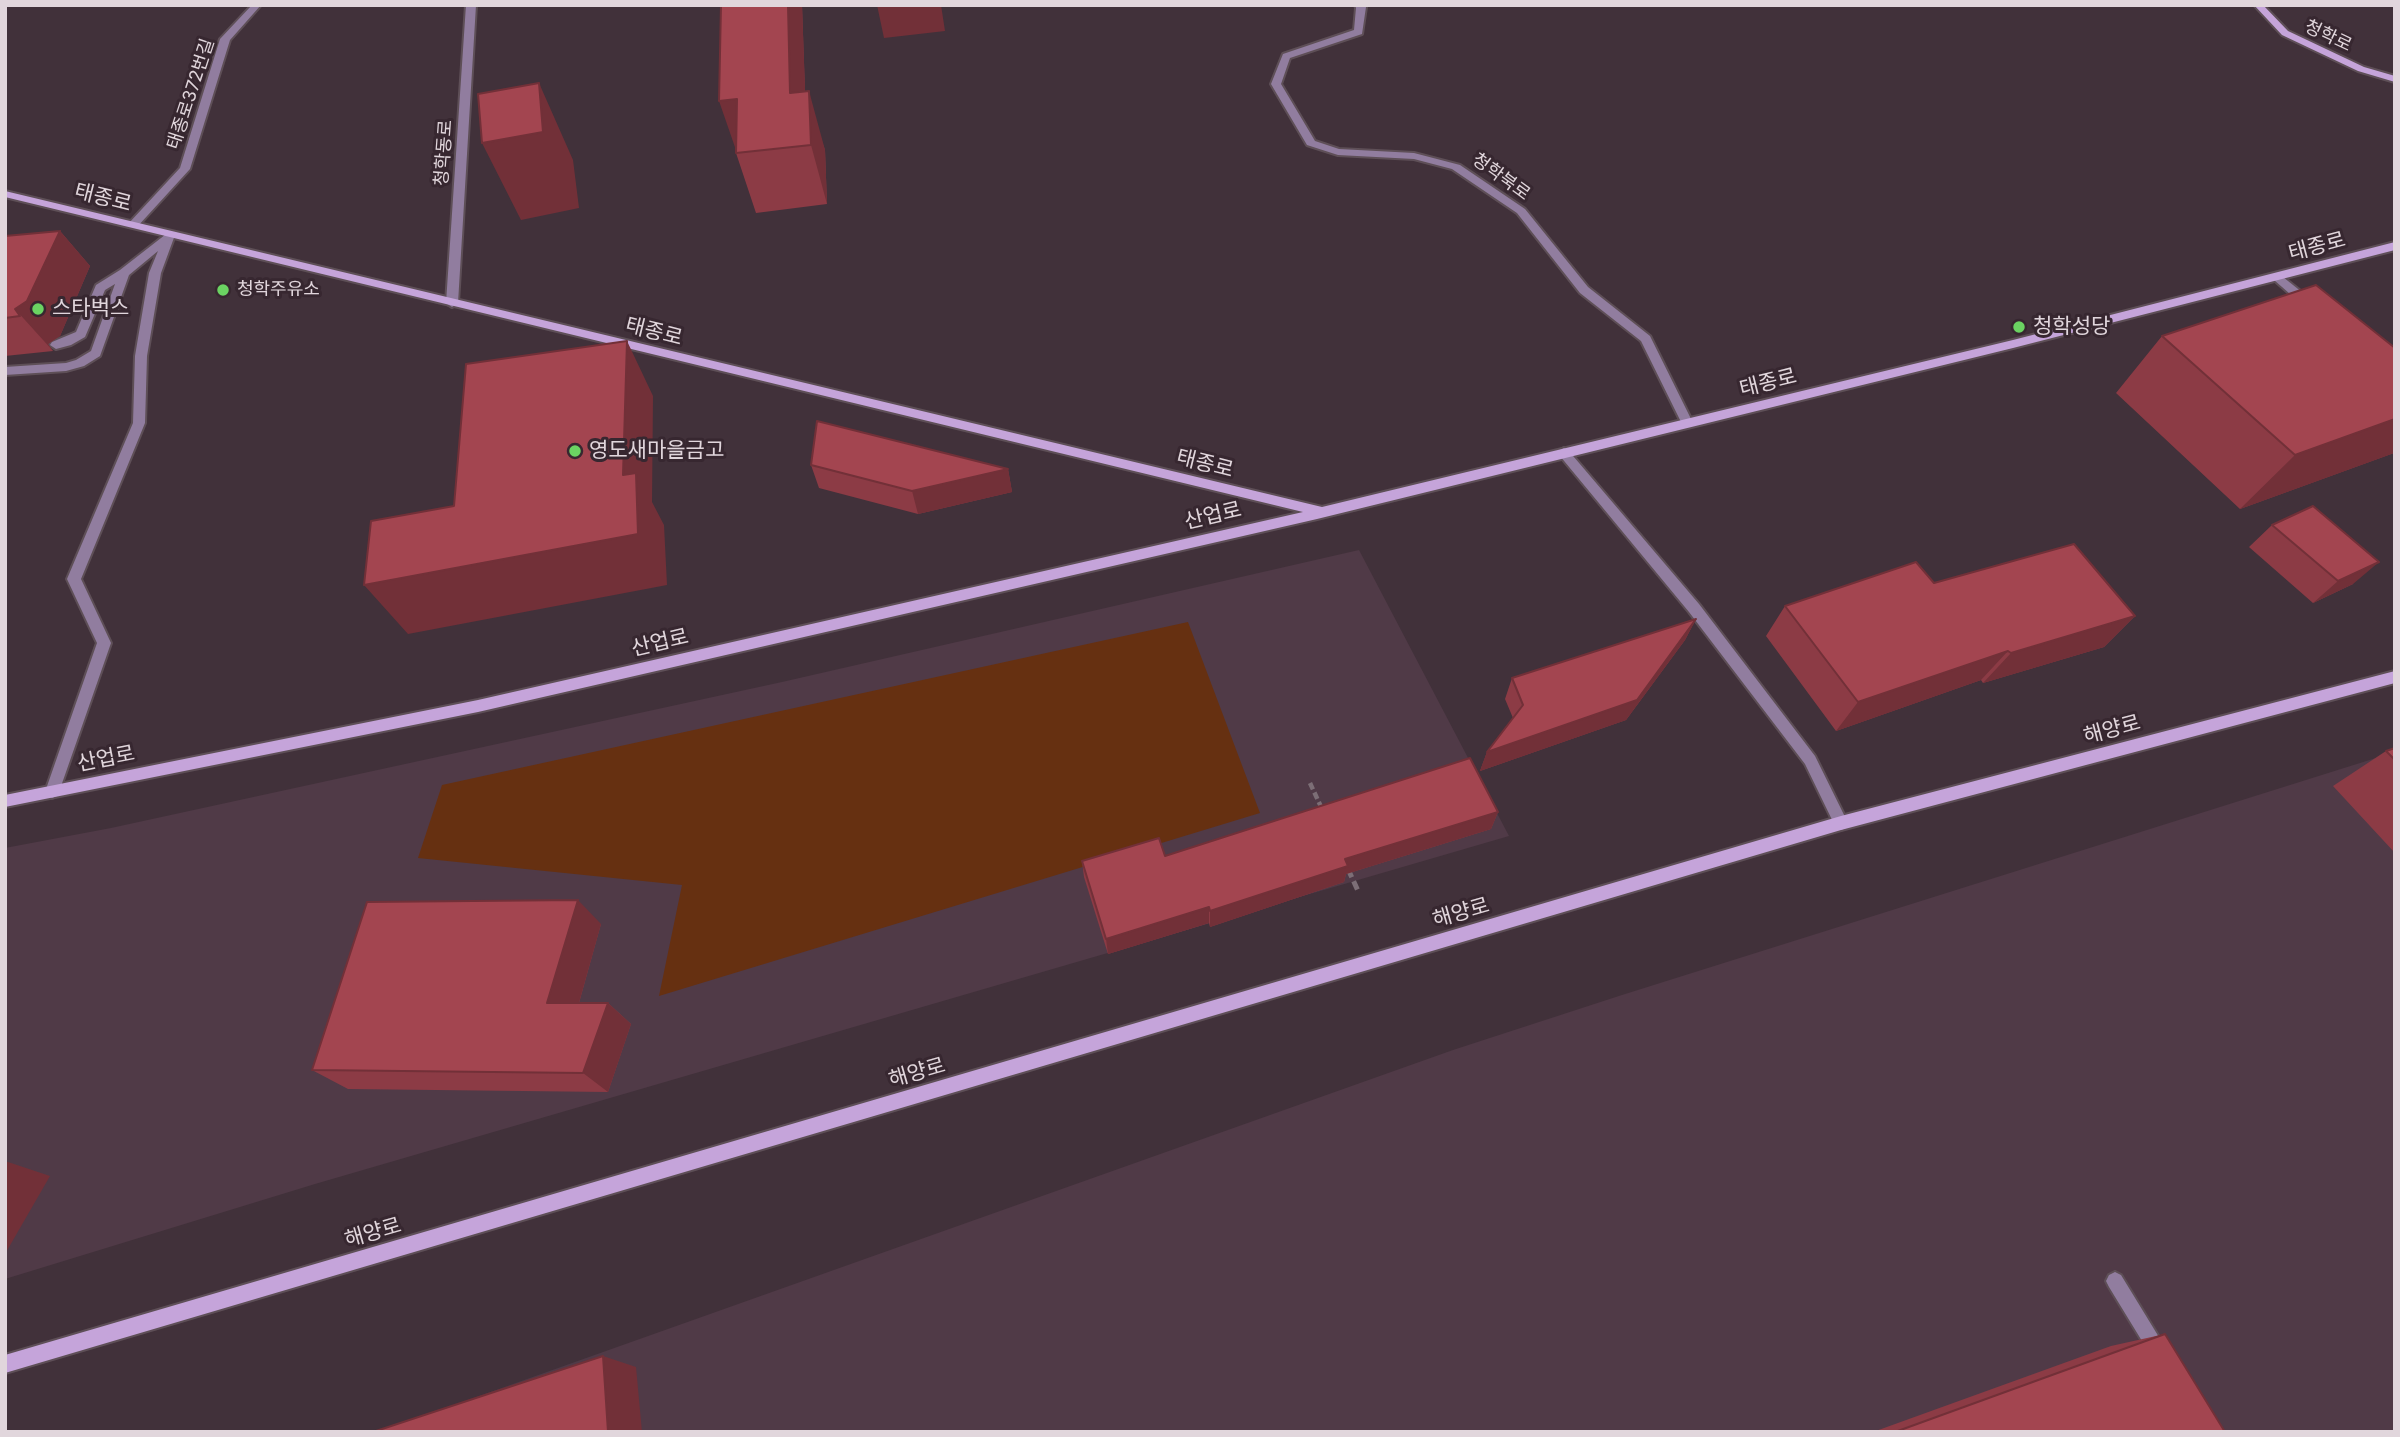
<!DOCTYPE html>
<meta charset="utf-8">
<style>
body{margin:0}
#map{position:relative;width:2400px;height:1437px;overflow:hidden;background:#41313a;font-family:Inter,sans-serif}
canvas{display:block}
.frame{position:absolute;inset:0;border:7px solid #e1d6dc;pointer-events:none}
</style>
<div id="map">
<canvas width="2400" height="1437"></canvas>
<div class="frame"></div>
</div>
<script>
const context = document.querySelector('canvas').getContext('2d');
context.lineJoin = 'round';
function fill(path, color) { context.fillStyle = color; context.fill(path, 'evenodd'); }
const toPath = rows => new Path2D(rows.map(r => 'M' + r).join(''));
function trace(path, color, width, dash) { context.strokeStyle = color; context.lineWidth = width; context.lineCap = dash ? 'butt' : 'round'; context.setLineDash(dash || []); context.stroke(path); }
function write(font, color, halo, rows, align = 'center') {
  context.font = font + ' Inter,"Noto Sans KR",sans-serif'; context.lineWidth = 6; context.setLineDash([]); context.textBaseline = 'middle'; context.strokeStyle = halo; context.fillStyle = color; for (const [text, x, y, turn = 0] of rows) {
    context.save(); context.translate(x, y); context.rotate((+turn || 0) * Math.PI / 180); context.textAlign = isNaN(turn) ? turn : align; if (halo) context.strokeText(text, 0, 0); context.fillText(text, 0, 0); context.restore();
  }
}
const built = toPath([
 [1359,550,1509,836,315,1184,5,1279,5,848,111,828,782,682],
 [2395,752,2395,1432,378,1432,1453,1050,1622,995]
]);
const green = toPath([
 [1188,622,1260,813,659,996,682,885,418,858,442,785]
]);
const pathFar1 = toPath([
 [1310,783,1322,809]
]);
const path = toPath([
 [1348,869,1359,893]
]);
const service = toPath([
 [252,5,261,5,230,40,190,169,137,227,129,227,129,223,180,168,220,39,252,5],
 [170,231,175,235,161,273,147,356,145,423,81,579,111,643,59,792,57,796,52,798,47,796,45,792,97,643,67,579,133,423,135,356,149,273,158,251,129,275,100,356,84,366,66,371,5,375,5,367,66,363,76,360,91,351,115,284,105,290,85,337,71,345,56,349,50,345,52,342,76,332,96,285,120,270,170,231],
 [2115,1272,2121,1275,2165,1347,2168,1353,2165,1359,2159,1362,2153,1359,2109,1287,2106,1281,2109,1275,2115,1272]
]);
const minor = toPath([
 [2278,273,2313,301,2313,307,2305,307,2274,280,2272,277,2278,273],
 [1564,448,1568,450,1699,604,1815,756,1848,823,1846,828,1841,830,1836,828,1805,764,1689,612,1560,456,1558,453,1560,450,1564,448]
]);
const tertiary = toPath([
 [466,5,476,5,458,303,452,307,446,303,466,5],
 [1355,5,1366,7,1362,34,1290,58,1281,84,1315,141,1339,149,1414,153,1460,165,1525,209,1588,287,1650,336,1693,423,1691,426,1683,426,1641,341,1580,293,1517,213,1452,169,1414,159,1338,155,1307,145,1271,84,1283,54,1354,30,1356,8,1355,5]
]);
const secondary = toPath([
 [2254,5,2263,5,2288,31,2364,67,2395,76,2395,82,2358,71,2282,35,2254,5],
 [5,191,1322,507,2013,340,2395,242,2395,250,2013,348,1317,519,478,712,5,807,5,795,478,700,1303,512,5,197,5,191],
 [2395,671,2395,683,1841,830,5,1373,5,1355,1841,816,2395,671]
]);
const wall = toPath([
 [721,5,802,5,805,91,825,150,827,204,756,213,736,153],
 [60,231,90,266,60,336,48,344,53,351,5,356,5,236],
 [2162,336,2394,453,2240,509,2116,393],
 [811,465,1008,469,1012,492,918,514,819,488],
 [2272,525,2353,584,2313,603,2249,547],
 [1934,583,2135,616,2104,647,1983,683,1981,680,1836,731,1766,636,1785,606],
 [1696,619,1685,640,1626,720,1480,771,1487,752,1513,718,1505,699,1512,678],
 [2395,748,2395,853,2333,786,2386,751],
 [1498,812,1491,829,1346,874,1344,882,1210,927,1209,923,1108,954,1084,877,1082,861,1165,856],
 [601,924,579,1003,608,1003,631,1024,608,1092,348,1089,312,1070],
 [2165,1334,2225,1432,1873,1432,2111,1346]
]);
const shadedWall = toPath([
 [788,5,802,5,807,146,790,93],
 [877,5,941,5,945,31,884,38],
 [539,83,573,160,579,208,521,220,482,143],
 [809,91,825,150,827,204,811,145],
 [737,99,737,153,719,101],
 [60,231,90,266,60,336,48,344,53,351,15,309],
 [627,341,653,396,652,502,664,525,667,585,408,634,364,585,623,475],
 [2395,419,2394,453,2240,509,2295,455],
 [1008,469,1012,492,918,514,912,491],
 [2379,562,2353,584,2313,603,2338,581],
 [2135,616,2104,647,1983,683,2011,653],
 [1696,619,1685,640,1626,720,1480,771,1487,752],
 [2008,651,1981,680,1836,731,1858,702],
 [1498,812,1491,829,1346,874,1344,882,1210,927,1210,911,1345,859],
 [578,900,601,924,573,1024,547,1003],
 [1209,907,1209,923,1108,954,1106,939],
 [608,1003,631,1024,608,1092,583,1073],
 [5,1161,50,1176,5,1254],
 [603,1356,636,1367,642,1432,608,1432]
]);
const building = toPath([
 [721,5,788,5,790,93,809,91,811,145,736,153,737,99,719,101,721,5],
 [539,83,543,132,482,143,478,94,539,83],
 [60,231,27,301,15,309,20,316,5,318,5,236,60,231],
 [2316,285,2395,348,2395,419,2295,455,2162,336,2316,285],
 [627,341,623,475,636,473,638,534,364,585,371,521,454,506,466,364,627,341],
 [817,421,1008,469,912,491,811,465,817,421],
 [2313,506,2379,562,2338,581,2272,525,2313,506],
 [2074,544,2135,616,2011,653,2008,651,1858,702,1785,606,1916,562,1934,583,2074,544],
 [1696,619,1637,700,1487,752,1523,705,1512,678,1696,619],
 [2395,748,2395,760,2386,751,2395,748],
 [1470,758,1498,812,1345,859,1348,866,1210,911,1209,907,1106,939,1082,861,1159,838,1165,856,1470,758],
 [578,900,547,1003,608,1003,583,1073,312,1070,367,902,578,900],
 [2165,1334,2225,1432,1895,1432,2165,1334],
 [603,1356,608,1432,373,1432,603,1356]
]);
const markers = [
 [223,290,7,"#6bd362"],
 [38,309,7,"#6bd362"],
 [2019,327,7,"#6bd362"],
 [575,451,7,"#6bd362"]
];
const farStreetnames = [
 ["청학로",2328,36,25],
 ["태종로372번길",191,94,-72],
 ["청학동로",444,153,-86],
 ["청학북로",1501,177,36]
];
const farPoinames = [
 ["청학주유소",237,290]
];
const streetNames = [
 ["태종로",103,198,14],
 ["태종로",2317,247,-15],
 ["태종로",654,332,14],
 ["태종로",1768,383,-14],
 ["태종로",1205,464,14],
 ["산업로",1213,516,-13],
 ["산업로",660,643,-13],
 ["해양로",2112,730,-15],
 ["산업로",106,759,-11],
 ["해양로",1461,913,-16],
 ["해양로",917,1073,-16],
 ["해양로",373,1233,-16]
];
const poiNames = [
 ["스타벅스",52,309],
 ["청학성당",2033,327],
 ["영도새마을금고",589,451]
];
fill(built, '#503a47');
fill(green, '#663011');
trace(service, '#5e4f57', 4);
trace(minor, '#5e4f57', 4);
trace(tertiary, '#5e4f57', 4);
trace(secondary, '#5e4f57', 4);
trace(pathFar1, '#7c6e76', 4.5, [7, 3.5]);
trace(path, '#7c6e76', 5, [9, 4.5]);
fill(service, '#917d9f');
fill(minor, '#917d9f');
fill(tertiary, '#917d9f');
fill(secondary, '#c5a4da');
fill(wall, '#8c3b45');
fill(shadedWall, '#723038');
fill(building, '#a34550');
trace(building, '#723038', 2);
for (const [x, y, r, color] of markers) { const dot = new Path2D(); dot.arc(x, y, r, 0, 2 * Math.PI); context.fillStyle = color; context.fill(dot); trace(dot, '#372730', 2.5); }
write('18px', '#e1d6dc', '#372730', farStreetnames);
write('18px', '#e1d6dc', '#372730', farPoinames, 'left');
write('21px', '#e1d6dc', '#372730', streetNames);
write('21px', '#e1d6dc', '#372730', poiNames, 'left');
</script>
